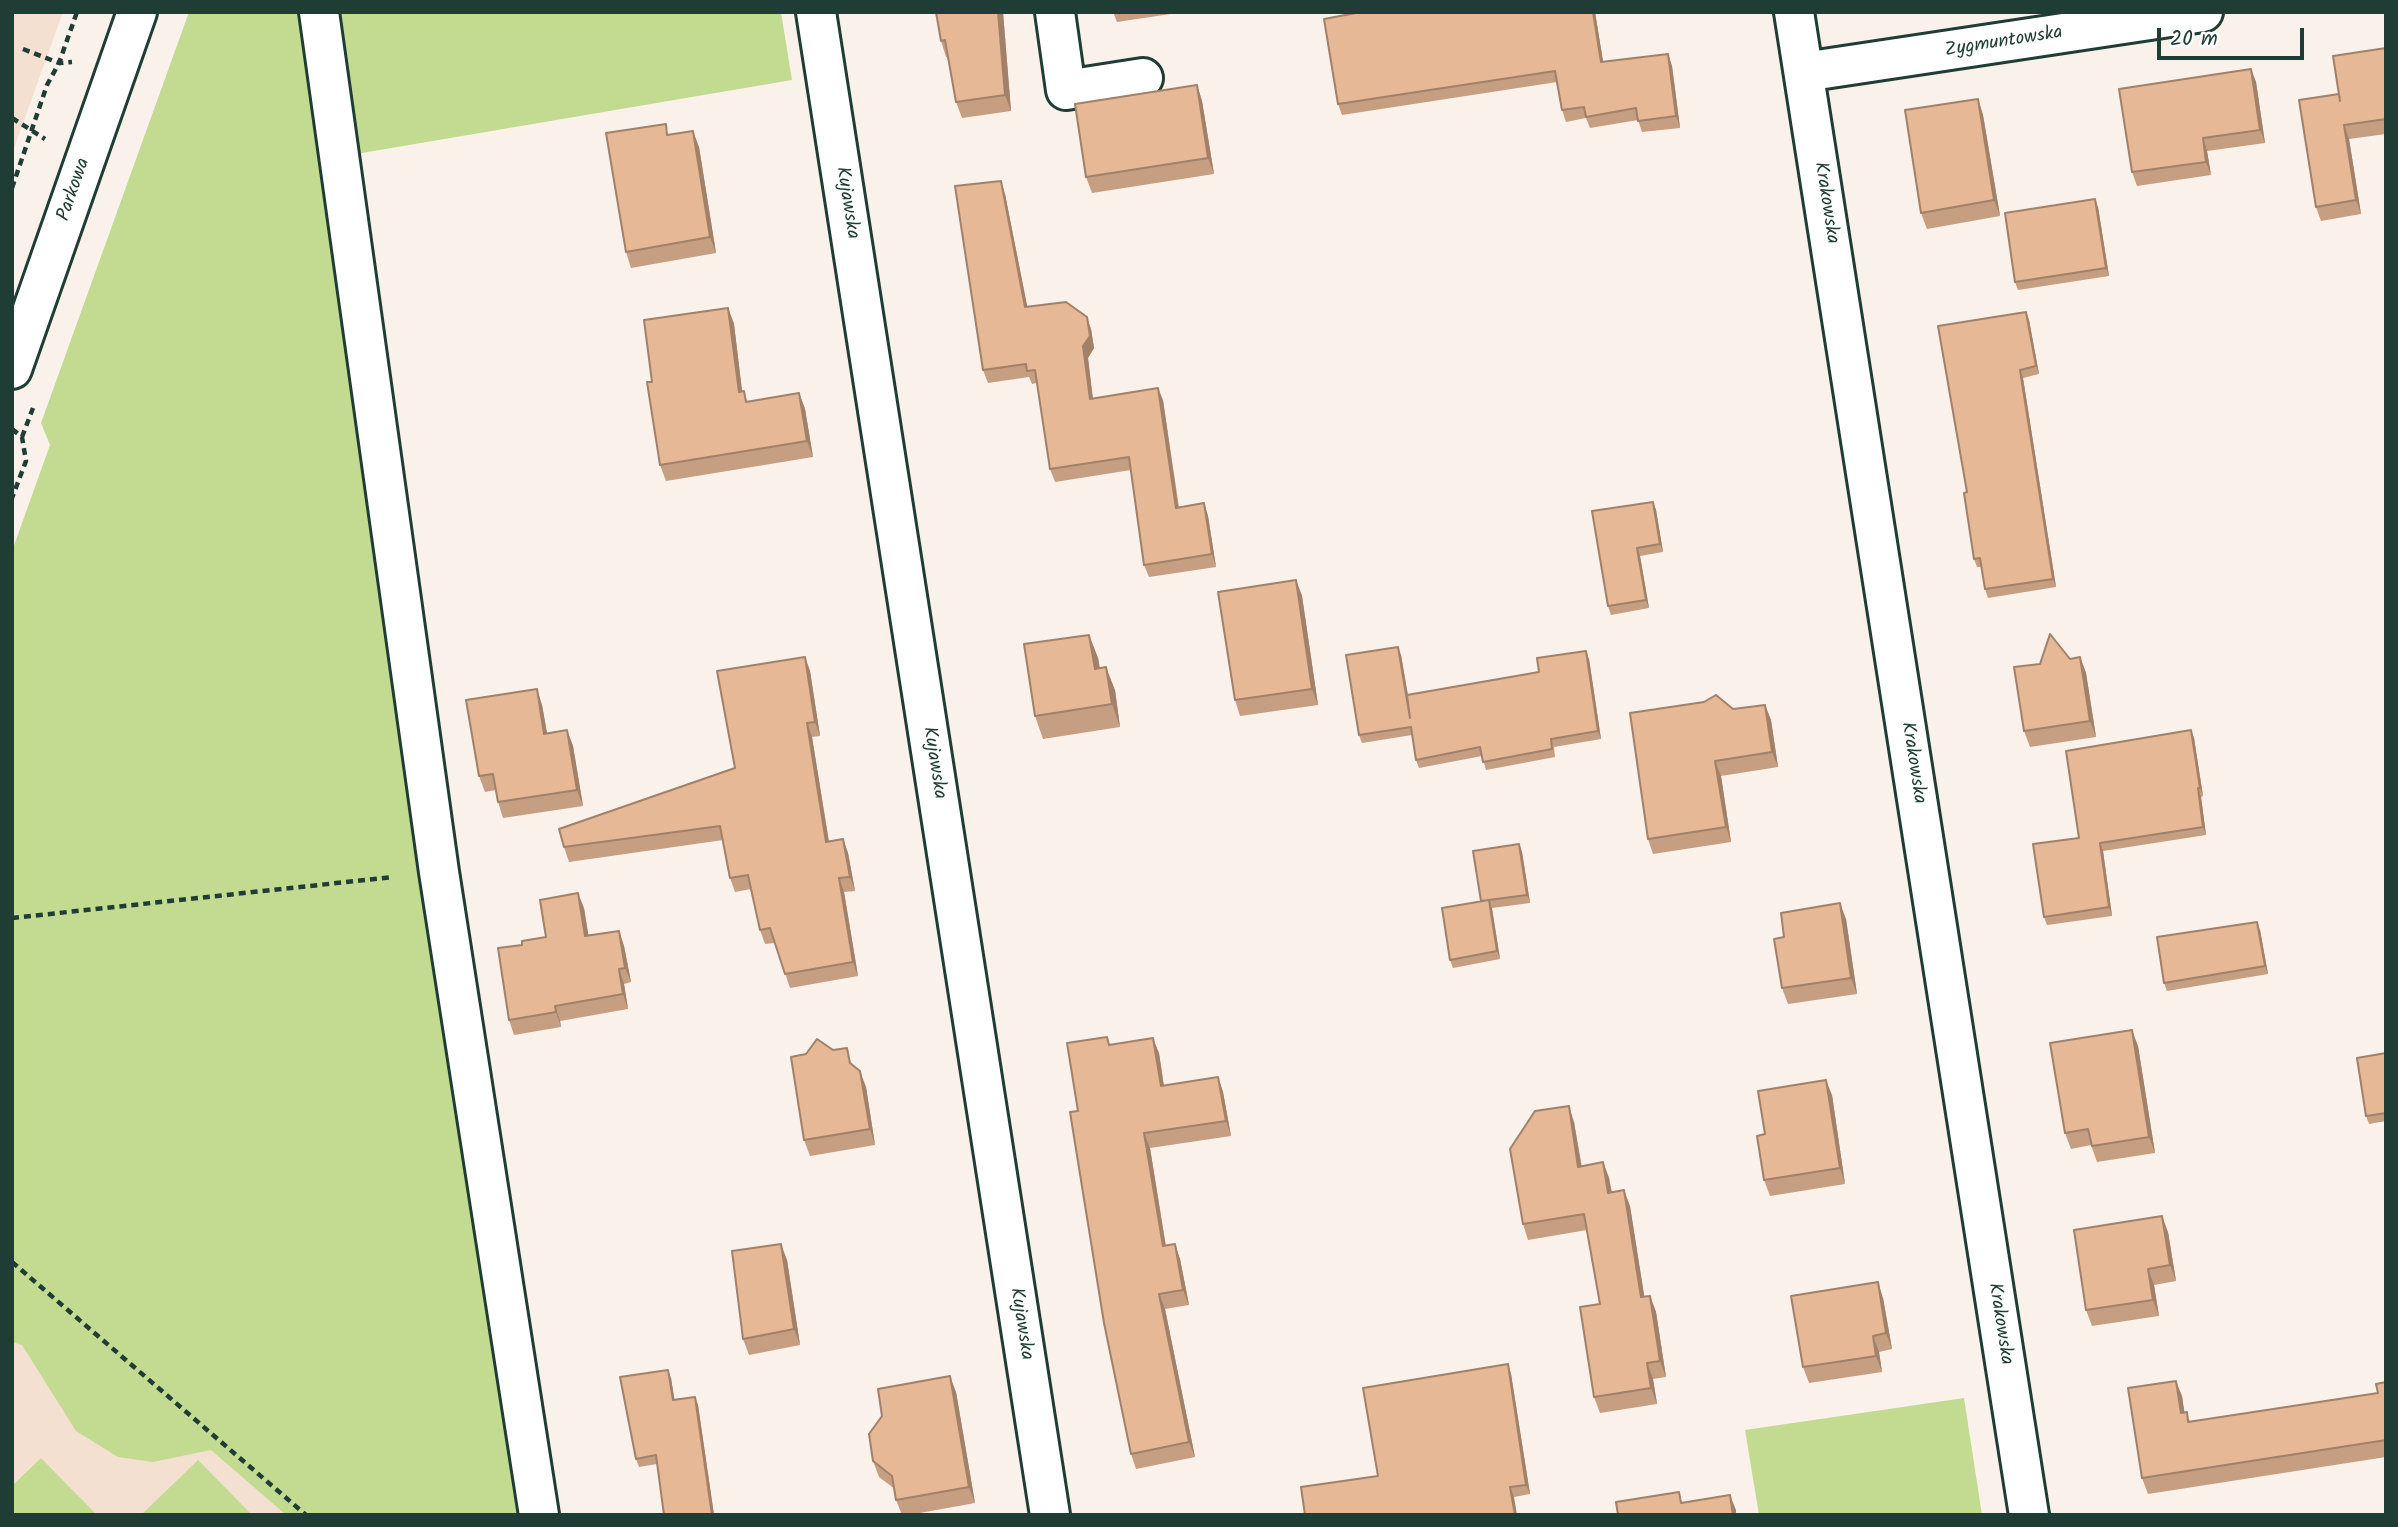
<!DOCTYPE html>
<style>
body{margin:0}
#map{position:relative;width:2398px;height:1527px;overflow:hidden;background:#faf1ea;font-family:Kalam,sans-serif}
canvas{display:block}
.frame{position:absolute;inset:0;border:14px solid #1f3d34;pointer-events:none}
.scale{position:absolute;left:2157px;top:28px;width:147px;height:32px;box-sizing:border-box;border:4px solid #1f3d34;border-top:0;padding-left:9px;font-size:21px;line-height:24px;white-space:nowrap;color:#1f3d34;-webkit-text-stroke:5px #fff;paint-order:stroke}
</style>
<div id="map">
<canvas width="2398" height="1527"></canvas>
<div class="frame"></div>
<div class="scale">20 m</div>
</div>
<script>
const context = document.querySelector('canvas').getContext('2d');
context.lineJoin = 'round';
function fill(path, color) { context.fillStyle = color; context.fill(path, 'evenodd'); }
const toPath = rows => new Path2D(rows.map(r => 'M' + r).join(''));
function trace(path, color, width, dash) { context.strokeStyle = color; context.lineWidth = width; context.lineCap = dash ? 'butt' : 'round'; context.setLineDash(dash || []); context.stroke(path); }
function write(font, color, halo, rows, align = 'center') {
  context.font = font + ' Kalam,sans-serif'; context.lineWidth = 5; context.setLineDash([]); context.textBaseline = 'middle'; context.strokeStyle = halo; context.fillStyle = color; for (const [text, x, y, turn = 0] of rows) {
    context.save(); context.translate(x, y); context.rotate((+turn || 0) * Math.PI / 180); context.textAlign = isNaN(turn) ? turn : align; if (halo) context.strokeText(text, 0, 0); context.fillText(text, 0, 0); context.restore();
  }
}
const built = toPath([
 [12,12,63,12,12,154],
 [12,1273,211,1449,286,1515,12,1515]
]);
const green = toPath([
 [189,12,304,12,393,636,421,885,520,1515,286,1515,211,1450,153,1462,118,1457,76,1431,22,1345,12,1342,12,551,50,445,41,423],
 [334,12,781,12,792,80,356,154],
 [1964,1398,1982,1515,1759,1515,1745,1430],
 [41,1458,97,1515,12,1515,12,1486],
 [198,1460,252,1515,141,1515]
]);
const path = toPath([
 [23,49,59,63,72,62],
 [12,118,45,139],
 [12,188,47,85,59,63,77,12],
 [12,429,22,437,26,461,12,498],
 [22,437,33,408],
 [12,918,393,877],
 [12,1262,306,1515]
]);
const minor = toPath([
 [319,12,439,872,539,1515],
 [816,12,1050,1515],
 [1055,12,1066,90,1143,78],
 [1794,12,2029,1515],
 [1804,72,2203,12],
 [12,369,137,12]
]);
const wall = toPath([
 [936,12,1003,12,1011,111,962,118,956,102,948,57,946,57,941,41],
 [1113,12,1184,12,1117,22],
 [1356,12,1595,12,1603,62,1668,54,1672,66,1680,128,1642,132,1638,120,1590,128,1586,118,1566,122,1562,110,1557,82,1342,115,1338,104],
 [2386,48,2386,134,2349,139,2361,214,2321,221,2316,207,2339,94],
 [2251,69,2256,82,2265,143,2207,151,2211,175,2137,186,2132,172],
 [1197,85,1202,101,1214,174,1092,193,1086,177],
 [1978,99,1983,115,2000,216,1927,229,1921,213],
 [670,134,699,147,716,253,631,268,626,252],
 [1005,194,1027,307,1091,329,1094,348,1088,358,1093,398,1163,400,1179,507,1204,503,1208,516,1216,567,1149,577,1144,565,1131,470,1055,482,1050,469,1037,383,1032,384,1029,377,988,383,983,370],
 [2098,207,2109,276,2018,290,2015,282],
 [728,308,734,324,742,391,748,402,799,393,805,409,813,457,666,481,660,465,652,382],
 [2026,312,2029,320,2039,374,2023,378,2056,587,1988,598,1985,589,1982,567,1977,567,1974,559,1967,492],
 [1653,502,1656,510,1663,552,1640,556,1649,608,1611,615,1608,606],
 [1296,580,1302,596,1318,705,1240,716,1235,700],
 [1089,635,1098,658,1100,669,1115,690,1120,727,1043,739,1035,716],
 [1401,655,1408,695,1539,672,1589,659,1601,739,1554,747,1555,757,1486,770,1482,756,1419,768,1416,760,1412,735,1362,743,1359,735],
 [805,657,810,671,820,736,812,737,829,841,843,839,848,853,855,891,844,892,858,976,790,988,775,943,765,944,760,930,751,889,735,892,730,878,723,840,569,862,564,847,735,768],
 [2080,657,2086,673,2096,737,2030,747,2024,731,2040,664],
 [542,705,547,733,567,730,573,746,583,806,503,818,498,802,496,790,485,792,479,776],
 [1765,705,1771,720,1778,767,1721,776,1731,842,1653,854,1648,839,1733,709],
 [2191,730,2194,738,2203,796,2201,797,2206,835,2103,851,2112,916,2047,925,2044,917,2079,838],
 [1519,844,1522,852,1530,903,1492,908,1500,959,1453,968,1450,960,1481,902],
 [584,908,588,935,619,931,624,946,631,982,624,984,628,1009,560,1021,561,1027,514,1035,509,1020,522,945,546,937],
 [1846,919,1857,994,1788,1004,1782,988,1784,937],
 [2260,930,2268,974,2167,991,2164,983],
 [1110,1045,1159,1053,1164,1086,1218,1077,1223,1092,1231,1136,1150,1148,1166,1246,1175,1244,1180,1259,1189,1305,1165,1309,1195,1457,1136,1469,1131,1454,1078,1111],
 [2138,1046,2155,1153,2097,1162,2091,1145,2071,1149,2065,1133],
 [2386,1053,2386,1121,2369,1124,2366,1116],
 [853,1066,866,1087,875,1145,810,1156,804,1140],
 [1832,1095,1845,1184,1770,1196,1764,1180,1765,1134],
 [1574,1122,1582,1167,1603,1162,1609,1178,1612,1192,1630,1206,1644,1297,1650,1296,1656,1312,1666,1377,1653,1379,1657,1404,1600,1413,1594,1397,1600,1304,1587,1230,1528,1240,1523,1224],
 [2168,1232,2176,1281,2154,1285,2159,1316,2092,1326,2086,1310],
 [787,1260,800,1345,749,1355,743,1339],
 [1883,1298,1892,1349,1879,1352,1882,1372,1809,1383,1803,1367],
 [1508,1364,1511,1374,1530,1494,1514,1497,1378,1476],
 [671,1378,674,1400,695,1397,698,1405,714,1515,664,1515,657,1464,639,1467,636,1459],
 [2386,1382,2386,1457,2148,1494,2142,1478,2182,1396,2184,1413,2187,1412,2190,1422,2378,1393],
 [956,1392,975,1503,909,1515,902,1515,896,1500,895,1489,879,1477,873,1461]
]);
const shadedWall = toPath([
 [998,12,1003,12,1011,111,1005,95],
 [1593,12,1595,12,1605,73,1601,62],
 [1668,54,1672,66,1680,128,1676,116],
 [2251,69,2256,82,2265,143,2260,130],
 [1197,85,1202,101,1214,174,1208,158],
 [1978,99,1983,115,2000,216,1994,200],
 [2344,125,2349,139,2361,214,2356,200],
 [693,131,699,147,716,253,710,237],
 [2203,138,2207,151,2211,175,2206,162],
 [1001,181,1005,194,1030,320,1025,307],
 [2095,199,2098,207,2109,276,2106,268],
 [728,308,734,324,744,407,739,392],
 [2026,312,2029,320,2039,374,2036,366],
 [1087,317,1091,329,1094,348,1088,358,1094,411,1090,399,1083,346],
 [2020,370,2023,378,2056,587,2053,579],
 [1158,388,1163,400,1180,520,1176,508],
 [799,393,805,409,813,457,807,441],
 [1653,502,1656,510,1663,552,1660,544],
 [1204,503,1208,516,1216,567,1212,554],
 [1637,548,1640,556,1649,608,1646,600],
 [1296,580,1302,596,1318,705,1312,689],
 [1089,635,1098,658,1104,692,1095,669],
 [1398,647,1401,655,1413,726,1410,718],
 [1586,651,1589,659,1601,739,1598,731],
 [805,657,810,671,820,736,815,722],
 [2080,657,2086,673,2096,737,2090,721],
 [1106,667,1115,690,1120,727,1112,704],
 [537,689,542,705,550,750,544,734],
 [1765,705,1771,720,1778,767,1772,752],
 [807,723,812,737,831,856,826,842],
 [567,730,573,746,583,806,577,790],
 [2191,730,2194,738,2203,796,2200,788],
 [1715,761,1721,776,1731,842,1726,827],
 [2198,788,2201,797,2206,835,2203,827],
 [843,839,848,853,855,891,850,877],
 [2100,843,2103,851,2112,916,2109,907],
 [1519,844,1522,852,1530,903,1527,895],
 [839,878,844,892,858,976,853,962],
 [578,893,584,908,591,951,585,936],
 [1489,900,1492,909,1500,959,1497,951],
 [1840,903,1846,919,1857,994,1851,978],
 [2257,922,2260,930,2268,974,2265,966],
 [619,931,624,946,631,982,625,968],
 [619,969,624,984,628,1009,623,994],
 [555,1006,560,1021,561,1027,556,1012],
 [2132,1030,2138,1046,2155,1153,2149,1137],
 [1153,1038,1159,1053,1166,1101,1161,1086],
 [860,1071,866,1087,875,1145,870,1129],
 [1218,1077,1223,1092,1231,1136,1226,1121],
 [1826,1080,1832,1095,1845,1184,1840,1168],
 [1569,1106,1574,1122,1584,1183,1578,1167],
 [1144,1133,1150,1148,1168,1261,1163,1246],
 [1603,1162,1609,1178,1614,1209,1608,1193],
 [1624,1190,1630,1206,1647,1313,1641,1297],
 [2162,1216,2168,1232,2176,1281,2170,1265],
 [781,1244,787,1260,800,1345,794,1329],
 [1175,1244,1180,1259,1189,1305,1183,1290],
 [2148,1269,2154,1285,2159,1316,2153,1300],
 [1878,1282,1883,1298,1892,1349,1886,1333],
 [1159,1294,1165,1309,1195,1457,1189,1442],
 [1650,1296,1656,1312,1666,1377,1660,1361],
 [1873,1336,1879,1352,1882,1372,1876,1356],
 [1647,1363,1653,1379,1657,1404,1651,1388],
 [1508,1364,1511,1374,1530,1494,1526,1485],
 [668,1370,671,1378,676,1408,673,1400],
 [950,1376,956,1392,975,1503,969,1487],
 [2176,1381,2182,1396,2187,1429,2181,1413],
 [695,1397,698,1405,714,1515,712,1515],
 [1510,1487,1514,1497,1517,1515,1515,1515],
 [1730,1495,1736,1510,1736,1515,1733,1515]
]);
const building = toPath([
 [936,12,998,12,1005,95,956,102,945,40,941,41,936,12],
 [1356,12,1593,12,1601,62,1668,54,1676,116,1638,121,1636,108,1586,117,1584,107,1562,110,1555,71,1338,104,1324,19,1356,13,1356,12],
 [2386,48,2386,119,2344,125,2356,200,2316,207,2299,100,2339,94,2340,101,2333,56,2386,48],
 [2251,69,2260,130,2203,138,2206,162,2132,172,2119,89,2251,69],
 [1197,85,1208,158,1086,177,1075,104,1197,85],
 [1978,99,1994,200,1921,213,1905,110,1978,99],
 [666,124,667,135,693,131,710,237,626,252,606,133,666,124],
 [1001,181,1025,307,1066,302,1087,317,1090,336,1083,346,1090,399,1158,388,1176,508,1204,503,1212,554,1144,565,1129,457,1050,469,1035,370,1027,371,1026,364,983,370,955,186,1001,181],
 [2095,199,2106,268,2015,282,2005,213,2095,199],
 [728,308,739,392,744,391,746,402,799,393,807,441,660,465,647,382,652,382,644,320,728,308],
 [2026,312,2036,366,2020,370,2053,579,1985,589,1980,558,1974,559,1964,493,1967,492,1938,326,2026,312],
 [1653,502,1660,544,1637,548,1646,600,1608,606,1592,511,1653,502],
 [1296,580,1312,689,1235,700,1218,592,1296,580],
 [2050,634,2070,659,2080,657,2090,721,2024,731,2014,667,2040,664,2050,634],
 [1089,635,1095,669,1106,667,1112,704,1035,716,1024,644,1089,635],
 [1398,647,1410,718,1407,695,1539,672,1537,658,1586,651,1598,731,1551,739,1552,749,1483,762,1480,747,1416,760,1411,727,1359,735,1346,655,1398,647],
 [805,657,815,722,807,723,826,842,843,839,850,877,839,878,853,962,785,974,770,928,760,930,748,875,730,878,720,826,564,847,559,829,735,768,717,671,805,657],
 [537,689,544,734,567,730,577,790,498,802,493,774,479,776,466,700,537,689],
 [1716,695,1733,709,1765,705,1772,752,1715,761,1726,827,1648,839,1630,713,1704,702,1716,695],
 [2191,730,2200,788,2198,788,2203,827,2100,843,2109,907,2044,917,2033,844,2079,838,2066,751,2191,730],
 [1519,844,1527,895,1481,901,1473,851,1519,844],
 [578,893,585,936,619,931,625,968,619,969,623,994,555,1006,556,1012,509,1020,498,948,522,945,522,941,546,937,540,900,578,893],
 [1489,900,1497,951,1450,960,1442,908,1489,900],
 [1840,903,1851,978,1782,988,1774,939,1784,937,1781,913,1840,903],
 [2257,922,2265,966,2164,983,2157,937,2257,922],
 [2132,1030,2149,1137,2092,1146,2088,1129,2065,1133,2050,1043,2132,1030],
 [1107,1037,1109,1045,1153,1038,1161,1086,1218,1077,1226,1121,1144,1133,1163,1246,1175,1244,1183,1290,1159,1294,1189,1442,1131,1454,1104,1323,1070,1112,1078,1111,1067,1043,1107,1037],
 [817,1039,833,1050,847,1048,850,1063,860,1071,870,1129,804,1140,791,1057,806,1054,817,1039],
 [2386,1053,2386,1113,2366,1116,2357,1058,2386,1053],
 [1826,1080,1840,1168,1764,1180,1757,1136,1765,1134,1758,1091,1826,1080],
 [1569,1106,1578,1167,1603,1162,1608,1193,1624,1190,1641,1297,1650,1296,1660,1361,1647,1363,1651,1388,1594,1397,1580,1307,1600,1304,1584,1214,1523,1224,1510,1149,1535,1111,1569,1106],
 [2162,1216,2170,1265,2148,1269,2153,1300,2086,1310,2074,1230,2162,1216],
 [781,1244,794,1329,743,1339,732,1251,781,1244],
 [1878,1282,1886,1333,1873,1336,1876,1356,1803,1367,1791,1296,1878,1282],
 [1508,1364,1526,1485,1510,1487,1515,1515,1305,1515,1301,1487,1378,1476,1363,1388,1508,1364],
 [668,1370,673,1400,695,1397,712,1515,664,1515,656,1455,636,1459,620,1377,668,1370],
 [950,1376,969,1487,896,1500,892,1476,873,1461,869,1434,882,1416,878,1389,950,1376],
 [2176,1381,2181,1413,2187,1412,2188,1422,2378,1393,2376,1384,2386,1382,2386,1440,2142,1478,2128,1388,2176,1381],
 [1679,1492,1681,1503,1730,1495,1733,1515,1618,1515,1616,1502,1679,1492]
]);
const streetNames = [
 ["Zygmuntowska",2004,43,-9],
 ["Parkowa",75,190,-71],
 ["Kujawska",846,203,81],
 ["Krakowska",1825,203,81],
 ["Kujawska",933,763,81],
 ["Krakowska",1912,763,81],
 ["Kujawska",1020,1324,81],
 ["Krakowska",1999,1324,81]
];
fill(built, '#f4e0d1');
fill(green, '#c3db91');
trace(minor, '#1f3d34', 44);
trace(path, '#1f3d34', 4.5, [7, 5]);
trace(minor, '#fff', 38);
fill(wall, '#c69e81');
fill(shadedWall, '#a18169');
fill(building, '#e6b896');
trace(building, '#a18169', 2);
write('19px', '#1f3d34', '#fff', streetNames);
</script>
